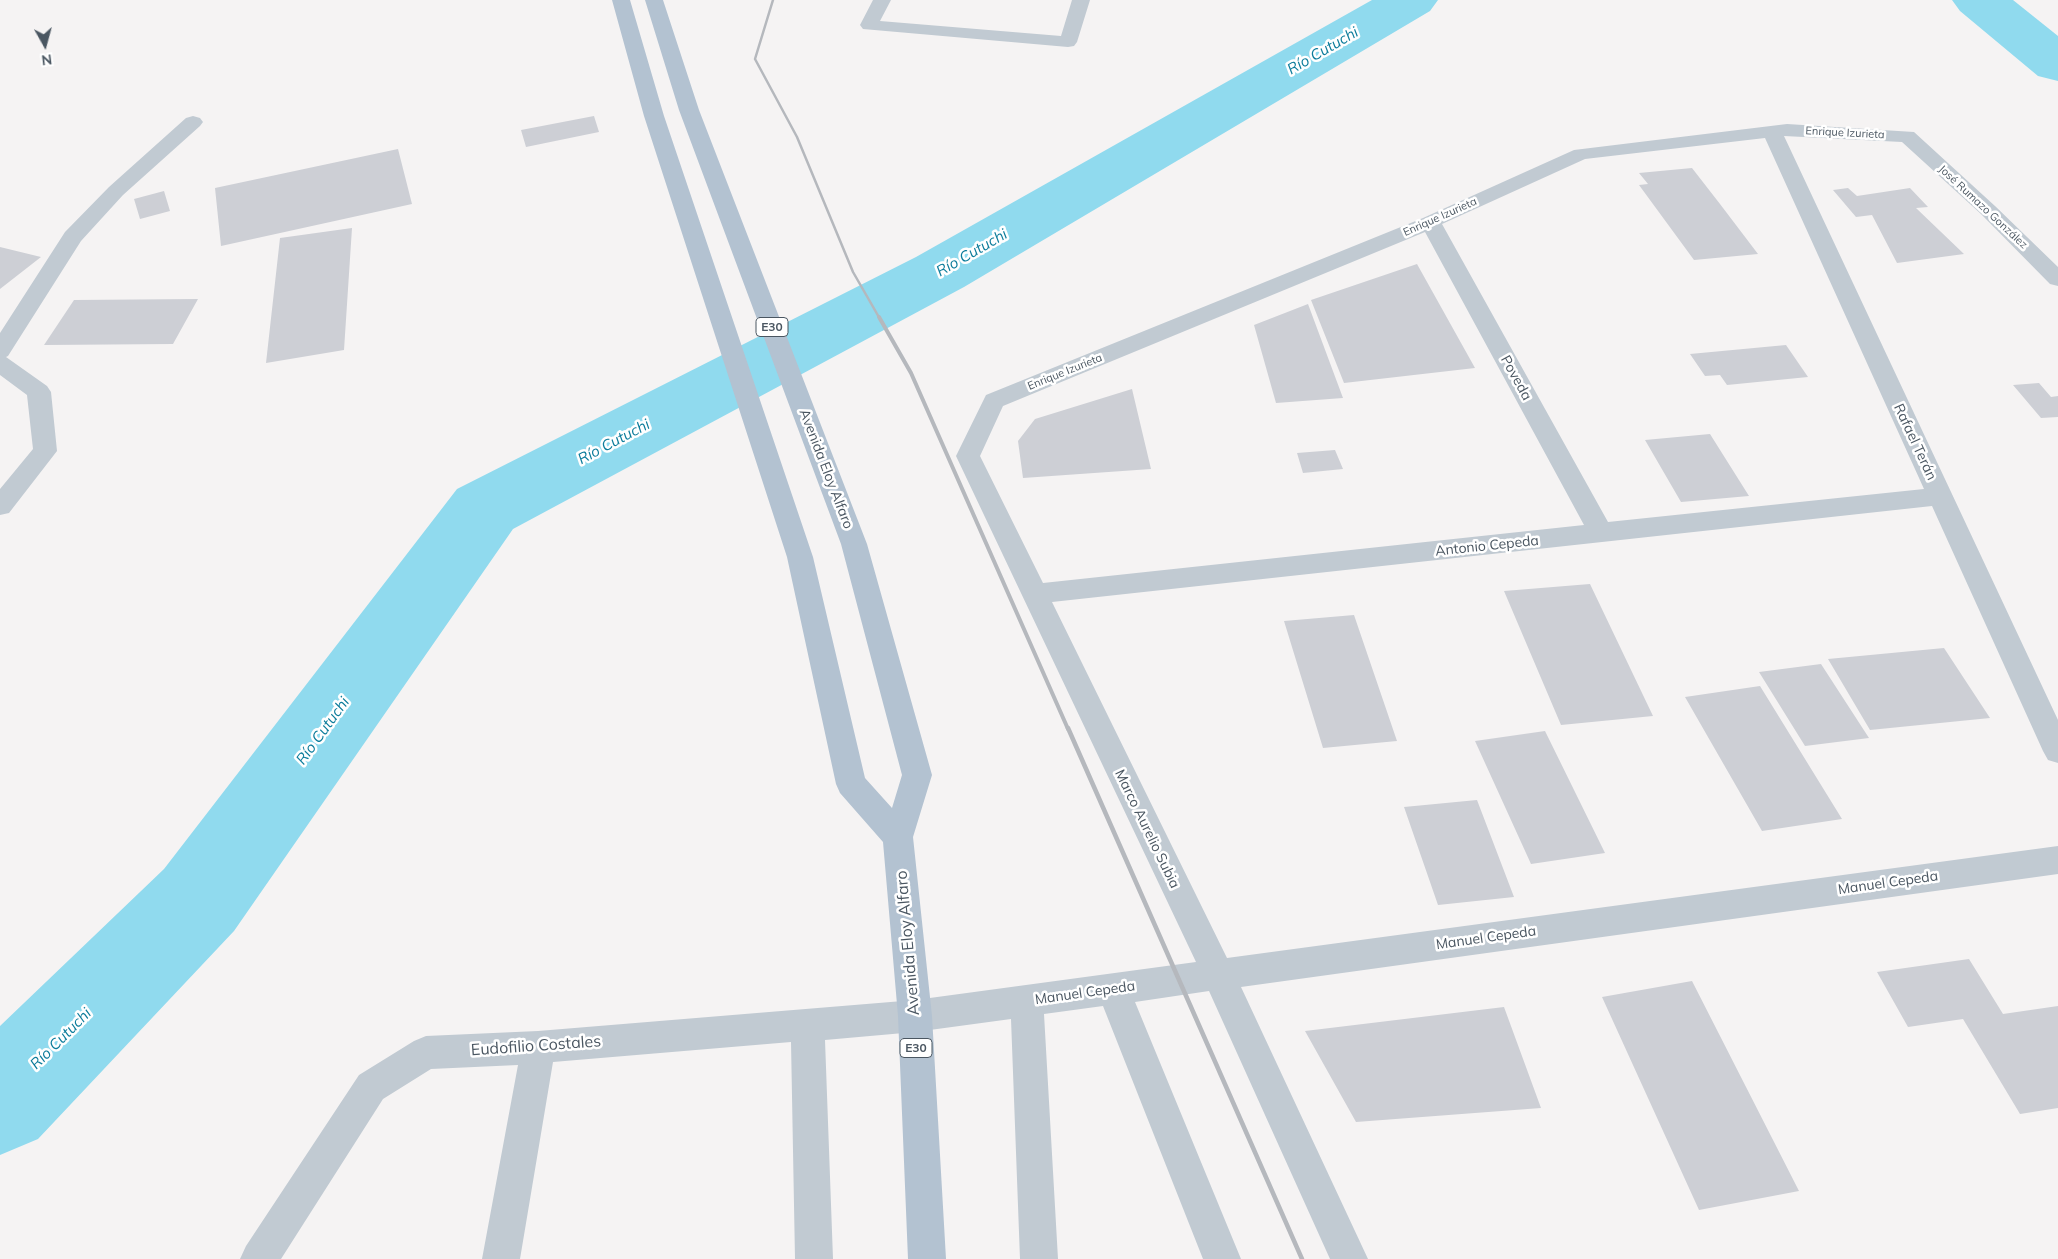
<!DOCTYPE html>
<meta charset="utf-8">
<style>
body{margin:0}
#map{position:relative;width:2058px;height:1259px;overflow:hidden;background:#f5f3f3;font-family:Mulish,sans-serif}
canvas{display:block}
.north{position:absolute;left:20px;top:20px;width:50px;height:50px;-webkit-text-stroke:4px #fff;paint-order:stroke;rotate:173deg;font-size:14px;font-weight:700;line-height:20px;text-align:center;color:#4a5661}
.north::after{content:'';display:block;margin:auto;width:18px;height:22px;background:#4a5661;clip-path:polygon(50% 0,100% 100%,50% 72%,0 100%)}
</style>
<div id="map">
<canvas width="2058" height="1259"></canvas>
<div class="north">N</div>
</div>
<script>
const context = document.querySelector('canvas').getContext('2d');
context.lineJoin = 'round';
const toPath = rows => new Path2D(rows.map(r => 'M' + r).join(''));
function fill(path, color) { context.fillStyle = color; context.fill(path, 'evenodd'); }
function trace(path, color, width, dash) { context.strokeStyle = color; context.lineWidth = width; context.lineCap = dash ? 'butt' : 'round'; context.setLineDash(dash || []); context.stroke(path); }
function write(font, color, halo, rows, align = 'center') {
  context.font = font + ' Mulish,sans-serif'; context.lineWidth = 5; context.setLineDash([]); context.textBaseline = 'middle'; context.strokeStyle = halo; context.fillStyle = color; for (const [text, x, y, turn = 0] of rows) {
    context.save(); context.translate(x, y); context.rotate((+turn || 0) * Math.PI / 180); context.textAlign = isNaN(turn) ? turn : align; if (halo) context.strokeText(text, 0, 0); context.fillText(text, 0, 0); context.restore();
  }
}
const river = toPath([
 [1372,0,1438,0,1430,11,964,287,513,529,234,931,38,1139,0,1155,0,1026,164,869,457,489,916,257,1372,0],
 [1952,0,2013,0,2058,36,2058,81,2038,76,1960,11,1952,0]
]);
const building = toPath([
 [594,116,599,132,526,147,521,130],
 [398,149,412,204,221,246,215,188],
 [1692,168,1720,204,1758,254,1694,260,1639,185,1648,184,1639,173],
 [1848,188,1857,196,1910,188,1928,207,1916,208,1964,254,1897,263,1872,215,1856,217,1833,190],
 [164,191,170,211,140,219,134,199],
 [352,228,344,350,266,363,280,238],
 [0,247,41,257,0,289],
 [1417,264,1475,368,1344,383,1311,300],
 [198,299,173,344,44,345,74,300],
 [1308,304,1343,398,1276,403,1254,325],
 [1786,345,1808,377,1727,385,1720,375,1705,376,1690,354],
 [2039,383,2051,397,2058,396,2058,417,2041,418,2013,385],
 [1132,389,1151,469,1023,478,1018,441,1035,419],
 [1710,434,1749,496,1681,502,1645,440],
 [1335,450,1343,469,1303,473,1297,453],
 [1590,584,1653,716,1561,725,1504,591],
 [1354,615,1397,741,1323,748,1284,621],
 [1944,648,1990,718,1870,730,1828,659],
 [1821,664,1869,738,1805,746,1759,672],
 [1760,686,1842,819,1762,831,1685,697],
 [1545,731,1605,853,1531,864,1475,741],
 [1477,800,1514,897,1438,905,1404,807],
 [1969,959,2003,1014,2058,1006,2058,1108,2020,1114,1963,1019,1908,1027,1877,972],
 [1692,981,1799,1191,1699,1210,1602,997],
 [1504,1007,1541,1108,1356,1122,1305,1031]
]);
const minor = toPath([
 [873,0,891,0,880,21,1061,36,1072,0,1090,0,1077,42,1074,46,1068,47,863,29,860,25,873,0],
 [193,116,200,118,203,122,200,126,123,195,81,241,8,356,6,357,47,386,51,392,57,451,9,513,0,515,0,489,33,449,27,395,0,375,0,333,65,232,109,187,186,118,193,116],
 [1787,124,1914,132,1995,206,2058,267,2058,286,2050,284,1981,214,1902,142,1784,136,2058,720,2058,763,2048,760,2043,751,1932,506,1052,602,1227,958,2058,846,2058,874,1241,987,1368,1259,1330,1259,1209,991,1135,1002,1241,1259,1203,1259,1103,1006,1044,1014,1058,1259,1020,1259,1011,1019,915,1032,825,1040,833,1259,795,1259,791,1042,553,1062,520,1259,482,1259,518,1065,431,1069,383,1099,281,1259,240,1259,246,1246,359,1075,414,1041,426,1036,538,1031,915,1000,1196,962,956,456,986,395,1423,218,1574,150,1787,124],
 [1765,138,1924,489,1608,522,1442,224,1585,159,1765,138],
 [1425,232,1584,525,1043,583,980,456,1003,406,1425,232]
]);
const major = toPath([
 [612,0,630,0,664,116,813,557,865,778,892,808,902,775,841,544,679,110,645,0,663,0,699,110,867,544,932,775,913,837,932,1016,946,1259,908,1259,898,1016,883,842,840,793,836,784,787,557,644,116,612,0]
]);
const railFar2 = toPath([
 [773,0,755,59,797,137,853,272,880,319]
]);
const railFar1 = toPath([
 [879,317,911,373,1068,729]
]);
const rail = toPath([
 [1068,728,1302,1259]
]);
const farStreetnames = [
 ["Enrique Izurieta",1845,133,3],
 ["José Rumazo González",1983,207,43],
 ["Enrique Izurieta",1440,217,-24],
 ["Enrique Izurieta",1065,372,-22]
];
const shields = [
 [772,327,32],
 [916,1048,32]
];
const shieldNames = [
 ["E30",772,327],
 ["E30",916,1048]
];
const streetNames = [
 ["Poveda",1516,378,61],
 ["Rafael Terán",1915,442,65],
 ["Avenida Eloy Alfaro",826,469,69],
 ["Antonio Cepeda",1487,546,-6],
 ["Marco Aurelio Subia",1147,829,64],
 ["Manuel Cepeda",1888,883,-8],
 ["Manuel Cepeda",1486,938,-8],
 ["Manuel Cepeda",1085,993,-8]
];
const waterNames = [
 ["Río Cutuchi",1323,51,-30],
 ["Río Cutuchi",972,253,-30],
 ["Río Cutuchi",614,442,-28],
 ["Río Cutuchi",323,731,-54],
 ["Río Cutuchi",61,1039,-45]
];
const nearStreetnames = [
 ["Avenida Eloy Alfaro",908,943,-95],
 ["Eudofilio Costales",536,1046,-4]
];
fill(river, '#90daee');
fill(building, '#cdcfd5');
fill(minor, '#c1cad2');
fill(major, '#b3c2d1');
trace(railFar2, '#b5b8bd', 2.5);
trace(railFar1, '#b5b8bd', 4);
trace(rail, '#b5b8bd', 4.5);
write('11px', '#4a5661', '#fff', farStreetnames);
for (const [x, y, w] of shields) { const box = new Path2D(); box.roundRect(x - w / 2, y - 9.5, w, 19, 4); context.fillStyle = '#fff'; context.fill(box); trace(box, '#4a5661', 1); }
write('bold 12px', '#4a5661', null, shieldNames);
write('14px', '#4a5661', '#fff', streetNames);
write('italic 15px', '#0c7c9b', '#fff', waterNames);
write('16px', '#4a5661', '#fff', nearStreetnames);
</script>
